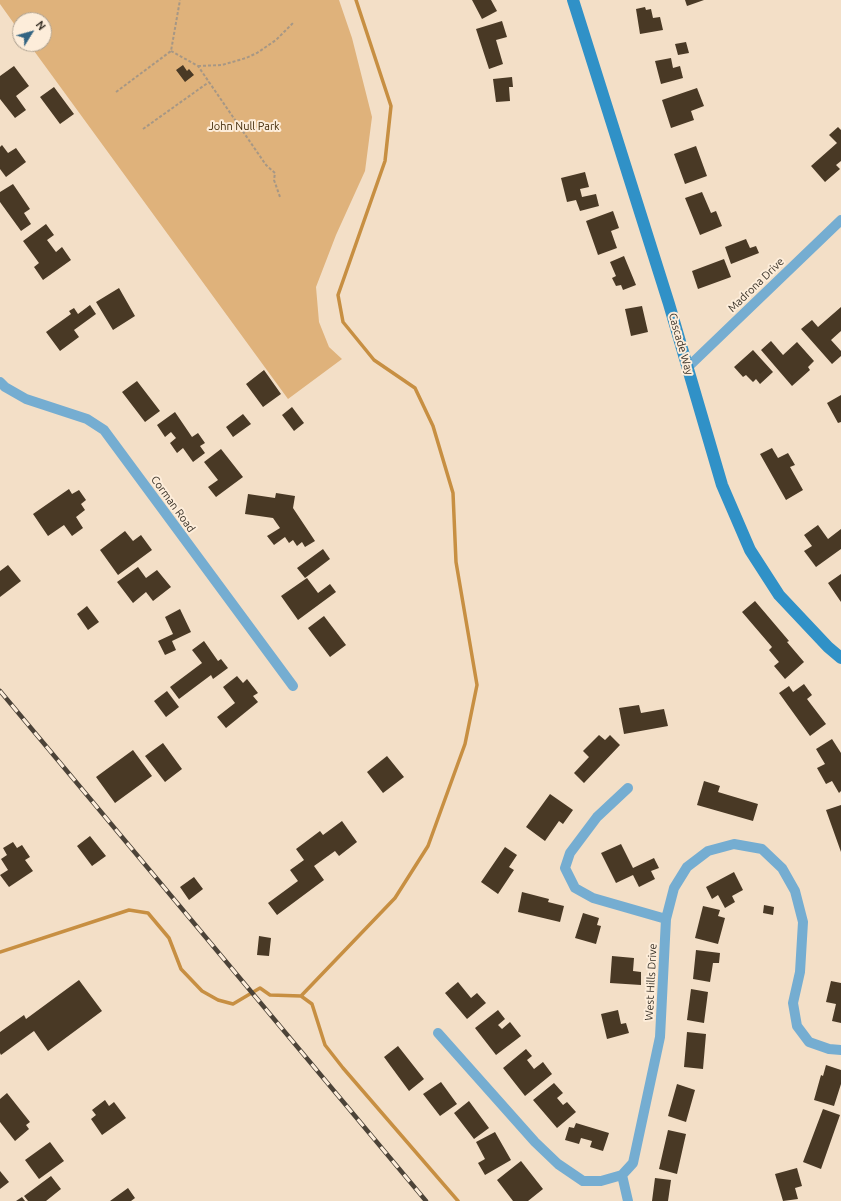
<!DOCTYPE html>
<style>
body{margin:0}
#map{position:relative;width:841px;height:1201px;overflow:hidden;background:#f3dfc7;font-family:Ubuntu,sans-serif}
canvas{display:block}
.north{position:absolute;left:12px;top:12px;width:40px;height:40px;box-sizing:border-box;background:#fdedda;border:1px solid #aea292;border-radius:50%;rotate:53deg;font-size:11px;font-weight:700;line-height:16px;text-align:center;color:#383127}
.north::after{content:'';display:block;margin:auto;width:14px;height:18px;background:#336482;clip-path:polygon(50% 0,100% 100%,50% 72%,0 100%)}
</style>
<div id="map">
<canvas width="841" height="1201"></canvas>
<div class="north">N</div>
</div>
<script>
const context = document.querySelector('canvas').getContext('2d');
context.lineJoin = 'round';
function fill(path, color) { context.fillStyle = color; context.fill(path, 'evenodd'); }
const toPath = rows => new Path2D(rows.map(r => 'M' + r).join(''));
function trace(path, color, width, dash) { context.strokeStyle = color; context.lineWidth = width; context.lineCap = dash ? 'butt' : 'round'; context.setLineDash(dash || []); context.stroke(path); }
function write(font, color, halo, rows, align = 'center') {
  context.font = font + ' Ubuntu,sans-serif'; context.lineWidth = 4; context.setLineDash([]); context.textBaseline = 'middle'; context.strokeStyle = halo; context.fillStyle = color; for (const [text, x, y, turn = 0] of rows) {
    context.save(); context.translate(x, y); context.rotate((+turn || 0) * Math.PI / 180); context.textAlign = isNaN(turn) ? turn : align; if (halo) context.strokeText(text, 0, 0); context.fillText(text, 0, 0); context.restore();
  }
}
const green = toPath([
 [0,0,339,0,352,38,372,117,365,171,336,235,316,287,319,322,329,347,342,359,288,399,29,44,44,44,44,20,20,20,20,32,0,4]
]);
const stream = toPath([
 [0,952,129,910,148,913,169,938,181,969,202,991,218,1000,233,1004,260,988,270,995,301,996,312,1004,325,1045,343,1068,458,1201],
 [301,996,395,898,428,846,465,744,477,685,456,562,453,493,433,426,415,388,374,360,343,322,338,295,385,161,391,106,356,0]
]);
const building = toPath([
 [472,0,491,0,497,11,482,19],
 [685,0,704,0,687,6],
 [645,7,646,10,651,9,653,18,660,17,663,30,640,34,636,9],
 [502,21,507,37,496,40,503,64,489,69,476,29],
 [686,42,689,53,678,55,675,44],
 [671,58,673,68,680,66,683,78,661,84,655,61],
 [183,65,187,71,189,69,194,75,185,82,176,70],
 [14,66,29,86,16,96,26,110,15,118,0,99,0,76],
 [512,77,513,87,509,87,510,101,496,102,493,79],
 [54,87,74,114,60,124,40,97],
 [697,88,704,106,691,111,694,120,671,128,662,100],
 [838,127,841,130,841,161,836,165,840,169,825,182,811,166,837,143,829,135],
 [2,145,8,153,16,148,26,162,6,177,0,169,0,147],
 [696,146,707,176,685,184,674,154],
 [585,172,589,187,580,189,582,197,596,194,599,206,580,211,576,200,567,202,561,178],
 [13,184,30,209,24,213,31,224,21,231,0,202,0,192],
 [702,192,711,213,716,211,722,226,700,235,685,198],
 [613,211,619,228,611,231,617,248,598,255,586,221],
 [46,224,54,235,47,240,56,252,62,247,71,260,43,280,34,267,39,263,23,241],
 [746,239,750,248,756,246,759,253,731,264,725,247],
 [624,256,636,285,623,290,621,285,616,286,612,278,616,276,610,262],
 [724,259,731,277,698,289,692,271],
 [119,288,135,316,113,330,96,302],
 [90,305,96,314,74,330,79,337,60,351,46,332,71,314,69,311,74,308,78,314],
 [642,306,648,332,631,336,625,309],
 [841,307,841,331,831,340,841,351,841,356,832,364,801,329,812,320,818,327],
 [771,341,783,355,797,342,814,361,808,367,810,370,792,386,761,350],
 [753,350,773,372,760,384,756,379,753,382,746,375,743,377,734,367],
 [264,370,281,394,263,407,246,384],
 [137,381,160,411,145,422,122,392],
 [841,395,841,422,838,423,827,403],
 [292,407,304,423,294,431,282,415],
 [175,412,192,437,198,433,205,443,200,446,205,453,193,462,183,448,177,453,170,443,176,438,171,432,165,437,157,425],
 [243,414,251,424,233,437,226,427],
 [772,448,778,458,788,453,795,465,790,467,803,490,786,500,760,454],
 [221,449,243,477,216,497,208,487,218,480,204,462],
 [69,489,72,494,79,490,86,500,81,504,85,510,76,517,83,528,72,536,64,525,48,536,33,514],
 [276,493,295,496,293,508,315,541,305,547,302,542,297,546,293,540,289,543,285,537,274,545,267,536,280,528,273,518,245,514,248,494,275,498],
 [818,525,828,539,841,529,841,549,816,567,804,551,812,546,804,535],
 [125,531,133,541,141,535,152,550,118,575,100,550],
 [323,549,330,559,305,578,297,568],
 [8,565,21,581,0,597,0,571],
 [138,567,146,578,157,570,171,587,153,601,146,592,133,603,117,582],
 [841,574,841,602,828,583],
 [307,578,318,593,330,584,336,592,298,620,281,596],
 [755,601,789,641,787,642,804,662,785,679,774,666,779,662,769,650,772,647,742,612],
 [87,606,99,622,88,630,77,614],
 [180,609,191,632,172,641,176,650,165,655,158,641,173,634,165,617],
 [324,616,346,645,330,657,308,628],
 [204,641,218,661,221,659,228,668,213,679,211,675,179,699,170,687,202,663,192,650],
 [237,676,243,683,247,679,258,693,253,696,258,702,226,728,217,717,235,703,223,687],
 [804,684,812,695,807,699,826,724,810,736,779,693,789,686,793,692],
 [167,691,179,707,166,717,154,701],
 [639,705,641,713,664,709,668,726,624,734,619,708],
 [599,735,605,740,610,735,620,745,584,783,574,773,589,757,583,751],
 [832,739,841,753,841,791,839,793,832,781,826,784,817,768,825,764,816,749],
 [163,743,182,769,165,782,145,756],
 [133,750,152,776,115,803,96,777],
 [387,756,404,777,383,793,367,772],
 [704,781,720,786,718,792,758,804,753,821,697,805],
 [550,794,573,810,563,824,559,821,545,841,526,827],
 [841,805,841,852,826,810],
 [342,821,357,842,339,856,335,851,314,866,324,880,277,915,268,903,298,881,290,870,304,860,296,849,320,831,323,835],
 [90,836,106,856,92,866,77,846],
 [13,842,17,848,22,845,30,857,25,860,33,871,9,887,0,875,8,870,1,859,7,855,3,848],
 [621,844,633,868,654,858,659,868,651,871,655,879,639,887,633,875,616,883,601,853],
 [505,847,517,855,509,867,514,870,498,894,481,882],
 [734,872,743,890,732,896,735,902,725,908,718,895,712,899,706,887],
 [194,877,203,889,189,900,180,887],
 [522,892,549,899,548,902,564,906,560,922,518,912],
 [764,905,774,907,773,915,763,913],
 [703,906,720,910,718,916,725,918,718,944,695,938],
 [583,913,599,918,597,925,601,926,596,944,575,938],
 [259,936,271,938,269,956,257,955],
 [696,950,720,953,719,963,713,963,710,982,693,979],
 [612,956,634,958,633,971,641,972,641,985,610,983],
 [79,980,102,1011,48,1051,34,1031,1,1055,0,1053,0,1032,24,1015,26,1019],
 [831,981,841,983,841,1023,832,1021,836,1004,826,1002],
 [458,982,471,998,477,993,486,1003,467,1019,445,993],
 [691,989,708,992,704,1023,687,1020],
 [498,1010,505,1019,498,1025,502,1029,510,1022,521,1036,496,1055,475,1028],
 [618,1010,621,1024,626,1023,629,1033,607,1039,601,1014],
 [687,1032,706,1034,703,1069,684,1067],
 [398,1046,424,1079,409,1091,384,1057],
 [526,1049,532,1056,527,1060,534,1069,543,1062,552,1074,525,1096,503,1068],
 [826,1065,841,1070,841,1084,834,1106,814,1100,821,1075,823,1076],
 [441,1082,457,1104,440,1116,423,1094],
 [554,1083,563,1093,557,1098,563,1105,567,1102,576,1112,557,1128,533,1100],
 [677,1084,695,1090,686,1122,668,1116],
 [7,1093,30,1122,26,1125,29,1129,15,1141,0,1122,0,1099],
 [105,1100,109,1106,114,1102,126,1118,102,1135,91,1119,96,1115,92,1110],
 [469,1101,489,1128,474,1139,454,1113],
 [823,1109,840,1115,821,1169,803,1162],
 [576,1123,609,1133,603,1151,590,1147,592,1141,581,1138,579,1144,565,1140,569,1127,574,1128],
 [668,1130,686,1134,677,1174,659,1169],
 [495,1132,511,1160,485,1175,478,1163,485,1159,476,1142],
 [50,1142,64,1161,39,1179,25,1160],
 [521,1161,543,1189,528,1201,513,1201,497,1180],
 [797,1168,802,1186,795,1188,798,1199,783,1201,775,1174],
 [0,1171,9,1182,0,1189],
 [51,1176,61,1189,46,1201,28,1201,24,1196],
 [655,1178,671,1180,668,1201,652,1201],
 [128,1188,135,1198,131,1201,110,1201],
 [22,1197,25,1201,16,1201]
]);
const path = toPath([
 [171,51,198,66,266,165,275,173,274,180,280,197],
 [198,66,222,65,246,58,257,53,276,40,293,23],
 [116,92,171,51,180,0],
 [143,129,209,82]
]);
const street = toPath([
 [687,368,841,220],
 [0,382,5,387,26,399,87,419,104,430,293,686],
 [628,788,597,817,570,853,565,868,575,888,593,898,666,919],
 [438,1033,535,1142,558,1164,583,1181,601,1181,622,1175,633,1163,660,1037,666,919,674,888,687,867,708,851,734,844,762,849,782,868,795,891,803,922,800,972,793,1003,797,1026,809,1042,829,1049,841,1050],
 [622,1175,628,1201]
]);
const secondary = toPath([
 [573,0,669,304,722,485,750,550,779,595,828,647,841,658]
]);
const rail = toPath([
 [0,691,426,1201]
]);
const parkNames = [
 ["John Null Park",244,126]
];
const streetNames = [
 ["Madrona Drive",756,285,-44],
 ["Cascade Way",681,344,74],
 ["Corman Road",173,504,54],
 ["West Hills Drive",651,982,-87]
];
fill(green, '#dfb27b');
trace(stream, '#c78f42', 3.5);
fill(building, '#493925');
trace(path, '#a69785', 2, [3, 2]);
trace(street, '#75add1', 10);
trace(secondary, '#3091c7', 12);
trace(rail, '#4c4338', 4.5);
trace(rail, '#fdedda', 3, [9]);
write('11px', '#402907', '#fdedda', parkNames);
write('11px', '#383127', '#fdedda', streetNames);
</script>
